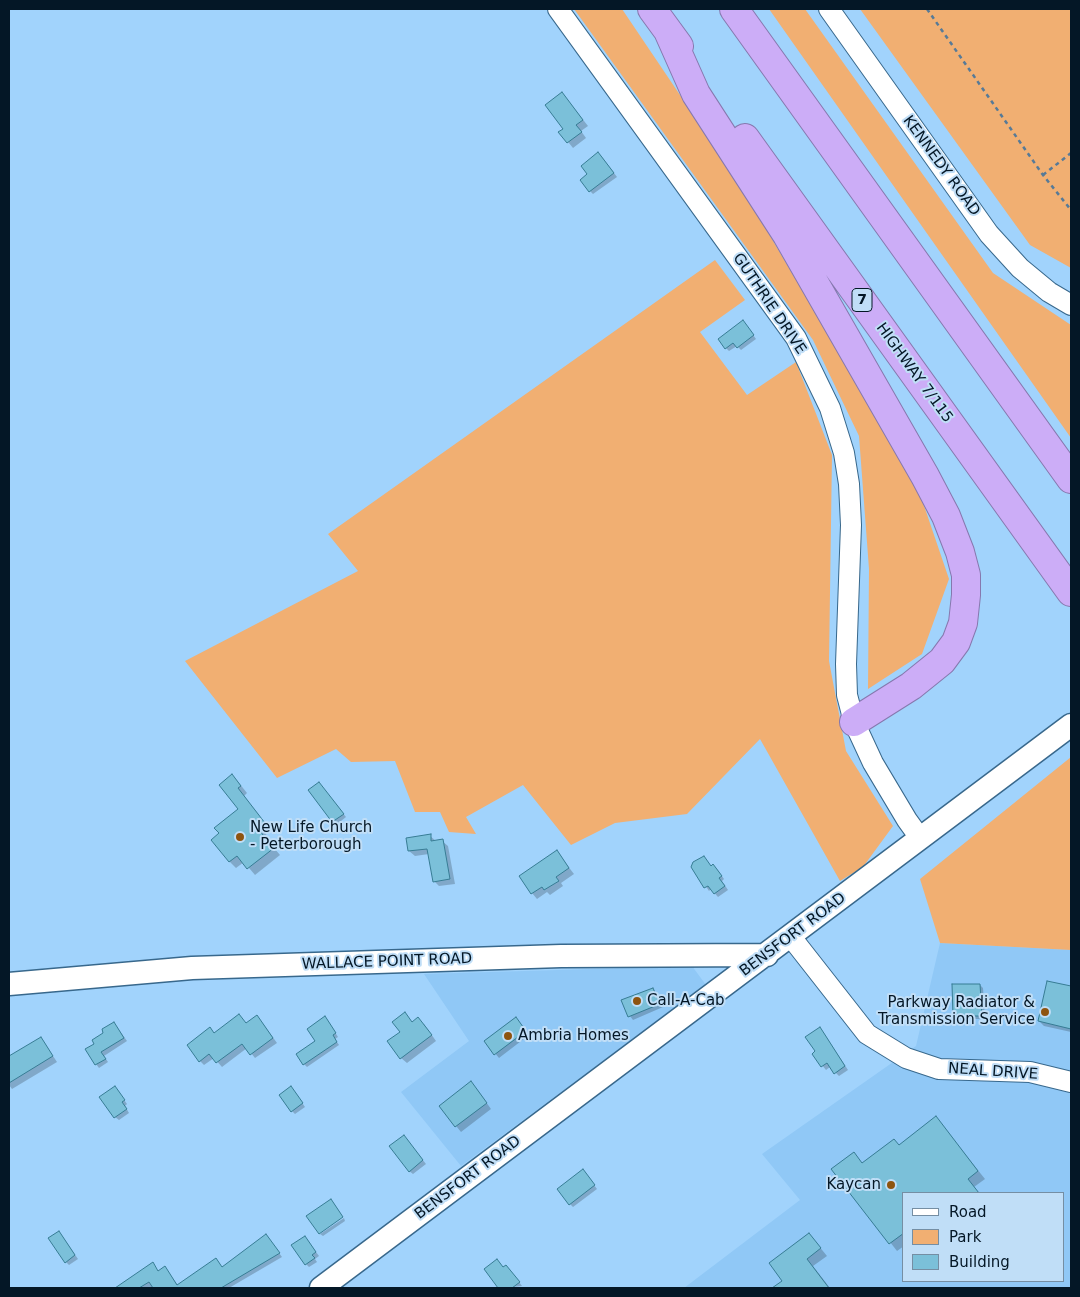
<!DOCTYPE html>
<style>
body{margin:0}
#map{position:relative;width:1080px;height:1297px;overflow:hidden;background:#a1d3fc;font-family:"DejaVu Sans",sans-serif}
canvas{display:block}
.frame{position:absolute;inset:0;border:10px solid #041726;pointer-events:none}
.legend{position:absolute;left:902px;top:1192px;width:162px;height:90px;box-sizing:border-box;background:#c0def7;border:1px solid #758ea3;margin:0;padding:6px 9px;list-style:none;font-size:15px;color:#041726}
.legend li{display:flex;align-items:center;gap:10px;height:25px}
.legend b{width:25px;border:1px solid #758ea3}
</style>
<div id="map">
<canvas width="1080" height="1297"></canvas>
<div class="frame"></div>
<ul class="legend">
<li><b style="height:6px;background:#fff"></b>Road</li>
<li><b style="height:14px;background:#f1af72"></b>Park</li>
<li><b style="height:14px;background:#7bc0d9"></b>Building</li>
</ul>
</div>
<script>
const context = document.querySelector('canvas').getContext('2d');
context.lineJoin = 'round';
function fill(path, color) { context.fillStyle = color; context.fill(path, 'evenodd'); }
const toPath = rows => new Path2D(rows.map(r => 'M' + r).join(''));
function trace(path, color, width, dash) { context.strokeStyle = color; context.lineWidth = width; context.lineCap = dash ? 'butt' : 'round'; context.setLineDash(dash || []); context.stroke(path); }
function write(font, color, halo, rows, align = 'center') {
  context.font = font + ' "DejaVu Sans",sans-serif'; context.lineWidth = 4; context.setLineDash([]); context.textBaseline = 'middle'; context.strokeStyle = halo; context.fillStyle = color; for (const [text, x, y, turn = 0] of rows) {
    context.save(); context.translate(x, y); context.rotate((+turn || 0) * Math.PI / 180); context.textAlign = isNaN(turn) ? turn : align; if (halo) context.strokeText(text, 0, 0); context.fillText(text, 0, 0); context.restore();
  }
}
const built = toPath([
 [940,943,1071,950,1071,1288,684,1288,800,1200,762,1154,916,1046],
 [904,1193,1064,1193,1064,1281,904,1281],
 [692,966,706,985,461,1166,401,1092,469,1041,424,974]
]);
const green = toPath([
 [574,9,622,9,738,181,918,488,949,579,922,654,868,689,869,569,859,436,813,340],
 [769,9,805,9,993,273,1071,325,1071,438],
 [860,9,1071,9,1071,268,1030,245],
 [715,260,745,300,700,332,747,395,796,362,832,455,829,661,846,751,893,826,863,867,840,881,760,739,687,814,615,823,571,845,523,785,466,817,476,834,449,832,440,812,415,812,395,761,351,762,336,749,277,778,185,661,358,571,328,534],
 [1071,757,1071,950,940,943,920,879]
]);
const shadow = toPath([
 [562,93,588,126,581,131,586,138,573,148,560,132,565,129],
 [602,157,617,177,593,194,590,191,589,175],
 [746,325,756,339,741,350,737,346,729,351,726,348],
 [239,783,247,793,244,796,271,831,264,836,280,855,255,875,244,862,236,868,230,862,221,834,239,809,220,785],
 [322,787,346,817,336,825,309,791],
 [430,836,436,841,442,841,448,846,455,884,439,886,434,881,429,854,415,856,409,851],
 [557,852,574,874,561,883,563,886,550,895,547,892,537,899,532,893],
 [693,867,717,869,724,879,722,881,728,890,718,897,711,889,709,891],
 [1048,982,1071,988,1071,1032,1044,1026,1039,1021],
 [980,985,983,988,985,1019,958,1019,954,1016],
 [653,990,663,1007,633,1020,630,1016],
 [261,1021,277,1043,255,1058,247,1048,222,1067,214,1058,204,1065,200,1061,210,1029,215,1034],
 [328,1021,338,1037,335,1039,339,1045,307,1067,304,1064],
 [519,1022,529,1035,499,1058,486,1042],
 [114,1023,127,1041,104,1056,108,1062,99,1068,96,1064,105,1033],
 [413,1023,424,1024,436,1041,407,1063,401,1058,401,1032],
 [823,1032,848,1070,839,1076,830,1067,826,1070,813,1054,817,1052],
 [41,1038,57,1062,12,1089,9,1085,9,1061],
 [115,1087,127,1104,125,1106,129,1113,119,1120,115,1117],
 [476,1088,491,1109,461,1132,440,1106],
 [294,1091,305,1107,295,1114,292,1111],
 [936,1118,985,1179,974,1187,979,1193,904,1193,904,1246,897,1251,833,1169,853,1153,863,1164,899,1146],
 [407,1140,426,1164,413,1174,409,1171],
 [586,1174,597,1189,573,1207,570,1204],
 [344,1218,345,1221,323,1236,320,1234],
 [809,1234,827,1256,813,1266,830,1288,785,1288,781,1283],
 [62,1236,78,1259,69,1265,66,1262],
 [305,1237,319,1256,315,1259,317,1262,309,1267,306,1264],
 [269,1239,282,1257,229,1288,200,1288,192,1276,222,1268],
 [152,1264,159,1272,165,1268,180,1288,155,1288,154,1286,151,1288,116,1288],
 [504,1269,510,1270,522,1286,500,1288,499,1287]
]);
const building = toPath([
 [562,92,583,120,576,125,582,132,567,143,558,132,563,129,545,105,562,92],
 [598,152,614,173,589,192,580,180,587,174,581,166,598,152],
 [743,320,754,335,737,348,733,343,725,349,718,339,743,320],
 [232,774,241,786,238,788,265,823,258,829,274,848,247,869,237,856,229,862,211,840,219,833,214,828,238,809,219,785,232,774],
 [319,782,344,814,332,822,308,790,319,782],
 [431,834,431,841,443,839,450,879,433,882,427,849,408,851,406,838,431,834],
 [557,850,569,868,556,877,559,881,544,890,542,887,531,894,519,876,557,850],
 [704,856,711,866,713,864,722,876,719,878,725,886,714,894,708,886,704,888,691,867,693,862,704,856],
 [1047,981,1071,986,1071,1029,1038,1021,1047,981],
 [952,984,980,984,982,1016,953,1016,952,984],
 [653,988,660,1004,628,1017,621,1000,653,988],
 [405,1012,412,1022,418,1017,432,1035,400,1059,387,1041,400,1032,392,1022,405,1012],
 [239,1014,246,1023,257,1015,273,1038,250,1055,242,1044,216,1063,209,1054,199,1062,187,1045,210,1027,214,1033,239,1014],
 [325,1016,336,1033,333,1035,337,1042,303,1065,296,1054,315,1041,307,1029,325,1016],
 [516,1017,526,1031,494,1055,484,1041,516,1017],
 [114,1022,124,1038,101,1052,106,1059,95,1065,85,1049,94,1044,92,1040,103,1033,102,1029,114,1022],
 [820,1027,845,1066,834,1074,827,1063,821,1067,812,1054,815,1051,805,1037,820,1027],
 [41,1037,53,1056,9,1083,9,1056,41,1037],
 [471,1081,487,1103,455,1127,439,1106,471,1081],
 [115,1086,125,1100,122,1102,127,1109,114,1118,99,1097,115,1086],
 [291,1086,303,1103,291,1112,279,1095,291,1086],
 [936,1116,978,1171,968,1179,979,1193,904,1193,904,1233,889,1244,831,1169,854,1152,862,1163,894,1139,899,1145,936,1116],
 [404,1135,423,1160,409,1172,389,1146,404,1135],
 [583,1169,595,1185,569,1205,557,1189,583,1169],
 [331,1199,343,1217,319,1234,306,1216,331,1199],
 [59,1231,75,1255,65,1263,48,1238,59,1231],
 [809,1233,821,1248,807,1259,829,1288,772,1288,782,1281,769,1263,809,1233],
 [266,1234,280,1253,221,1288,153,1288,149,1282,139,1288,115,1288,153,1262,158,1271,165,1266,177,1285,216,1258,222,1267,266,1234],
 [305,1236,316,1252,312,1255,315,1258,305,1265,291,1245,305,1236],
 [497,1259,503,1267,506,1265,520,1282,512,1288,498,1288,484,1269,497,1259]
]);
const path = toPath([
 [927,9,1043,175,1071,210],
 [1043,175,1071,153]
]);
const tertiary = toPath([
 [558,9,796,338,830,408,844,453,849,484,851,525,846,664,847,695,854,722,873,763,907,820,920,838],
 [829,9,989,234,1020,268,1049,292,1071,305],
 [791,937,867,1034,906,1058,939,1069,1030,1072,1071,1082]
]);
const secondary = toPath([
 [9,984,192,968,561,956,767,955],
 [321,1288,1071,725]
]);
const motorway = toPath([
 [652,9,679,46],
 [734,9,1071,479],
 [668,31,696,94,787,235,925,476,946,516,960,552,966,575,966,595,963,623,956,642,942,661,911,686,854,722],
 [745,138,1071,592]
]);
const markers = [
 [240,837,5,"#8e540f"],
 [637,1001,5,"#8e540f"],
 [1045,1012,5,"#8e540f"],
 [508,1036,5,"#8e540f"],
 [891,1185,5,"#8e540f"]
];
const shields = [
 [862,300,20]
];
const shieldNames = [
 ["7",862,300]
];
const streetNames = [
 ["KENNEDY ROAD",941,166,54],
 ["GUTHRIE DRIVE",769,304,56],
 ["HIGHWAY 7/115",914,373,54],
 ["BENSFORT ROAD",793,935,-37],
 ["WALLACE POINT ROAD",387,962,-2],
 ["NEAL DRIVE",993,1072,4],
 ["BENSFORT ROAD",468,1178,-37]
];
const poiNames = [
 ["New Life Church",250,828],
 ["- Peterborough",250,845],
 ["Call-A-Cab",647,1001],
 ["Parkway Radiator &",1035,1003,"right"],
 ["Transmission Service",1035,1020,"right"],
 ["Ambria Homes",518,1036],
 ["Kaycan",881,1185,"right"]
];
fill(built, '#90c8f6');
fill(green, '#f1af72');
fill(shadow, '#0003');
fill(building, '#7bc0d9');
trace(building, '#377c94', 1);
trace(tertiary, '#38688c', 22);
trace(secondary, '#38688c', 25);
trace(motorway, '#8678ae', 30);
trace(path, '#577a97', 2.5, [4, 4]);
trace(tertiary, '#fff', 20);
trace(secondary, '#fff', 22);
trace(motorway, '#ccadf7', 28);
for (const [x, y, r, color] of markers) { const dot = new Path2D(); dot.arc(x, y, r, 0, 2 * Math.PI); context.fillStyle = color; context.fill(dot); trace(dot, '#c0def7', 2); }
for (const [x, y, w] of shields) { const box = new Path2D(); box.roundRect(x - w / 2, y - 11.5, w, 23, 4); context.fillStyle = '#c0def7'; context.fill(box); trace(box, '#041726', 1); }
write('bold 14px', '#041726', null, shieldNames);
write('15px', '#041726', '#c0def7', streetNames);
write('15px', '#041726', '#c0def7', poiNames, 'left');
</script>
